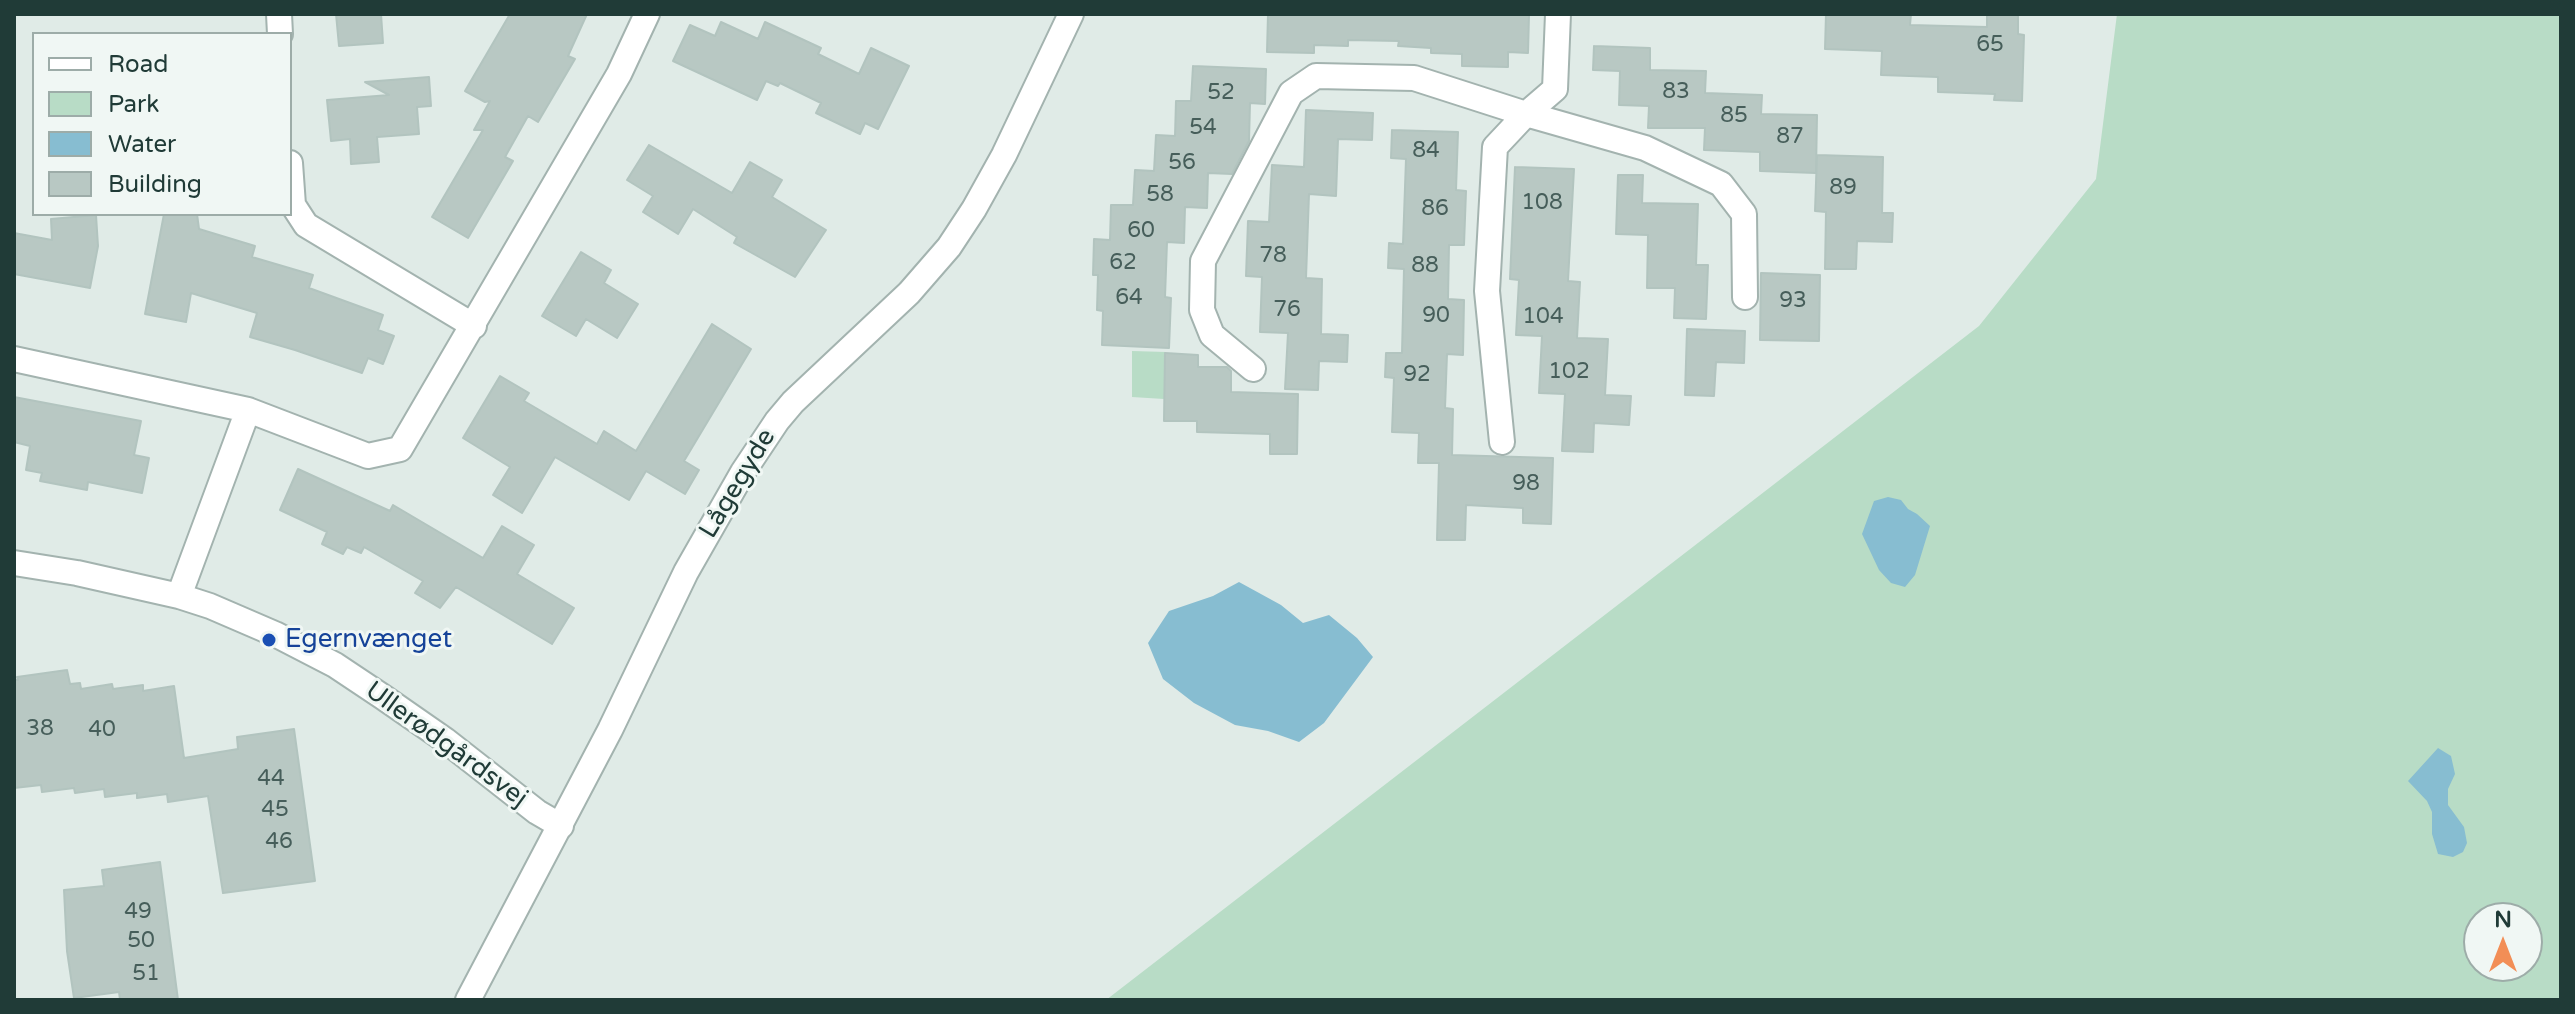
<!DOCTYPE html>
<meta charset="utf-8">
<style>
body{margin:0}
#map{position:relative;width:2575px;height:1014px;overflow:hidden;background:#e0ebe7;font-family:"Varela Round",sans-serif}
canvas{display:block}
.frame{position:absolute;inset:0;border:16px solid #203b37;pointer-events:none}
.legend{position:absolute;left:32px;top:32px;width:260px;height:184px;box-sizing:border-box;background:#f0f7f4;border:2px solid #9daca8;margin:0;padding:10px 14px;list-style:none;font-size:24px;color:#203b37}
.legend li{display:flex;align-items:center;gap:16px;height:40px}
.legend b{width:40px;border:2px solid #9daca8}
.north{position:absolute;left:2463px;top:902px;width:80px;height:80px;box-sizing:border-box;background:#f0f7f4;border:2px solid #9daca8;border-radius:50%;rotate:0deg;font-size:22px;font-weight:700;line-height:32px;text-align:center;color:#203b37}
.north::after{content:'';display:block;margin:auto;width:28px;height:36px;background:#f28e56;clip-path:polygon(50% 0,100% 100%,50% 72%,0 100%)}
</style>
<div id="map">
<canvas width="2575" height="1014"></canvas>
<div class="frame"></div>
<ul class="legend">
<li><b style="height:10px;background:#fff"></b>Road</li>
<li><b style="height:22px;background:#b8dcc6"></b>Park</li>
<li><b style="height:22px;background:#87bdd1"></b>Water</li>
<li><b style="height:22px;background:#b8c8c3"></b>Building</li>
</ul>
<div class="north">N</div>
</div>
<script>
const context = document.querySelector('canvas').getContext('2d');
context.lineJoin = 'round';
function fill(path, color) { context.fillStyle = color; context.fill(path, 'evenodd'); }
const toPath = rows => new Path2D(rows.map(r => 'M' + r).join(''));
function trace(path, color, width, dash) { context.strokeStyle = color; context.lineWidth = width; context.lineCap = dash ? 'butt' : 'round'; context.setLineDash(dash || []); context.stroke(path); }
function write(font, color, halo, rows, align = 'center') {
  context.font = font + ' "Varela Round",sans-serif'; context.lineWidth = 6; context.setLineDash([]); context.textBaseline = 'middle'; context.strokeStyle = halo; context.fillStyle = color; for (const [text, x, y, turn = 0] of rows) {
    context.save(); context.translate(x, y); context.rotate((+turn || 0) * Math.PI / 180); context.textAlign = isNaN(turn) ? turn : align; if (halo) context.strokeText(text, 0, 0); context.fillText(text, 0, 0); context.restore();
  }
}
const green = toPath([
 [2117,14,2561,14,2561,1000,1106,1000,1979,326,2096,179],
 [2479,918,2527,918,2527,966,2479,966],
 [1132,351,1166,352,1164,399,1132,397]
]);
const water = toPath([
 [1888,497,1901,500,1908,509,1917,514,1930,526,1915,575,1905,587,1891,583,1879,570,1862,534,1874,501],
 [1239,582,1281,605,1303,623,1329,615,1357,638,1373,657,1324,723,1299,742,1268,731,1235,725,1194,703,1163,679,1148,643,1169,611,1213,596],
 [2438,748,2451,756,2455,774,2448,789,2448,805,2464,827,2467,843,2463,852,2453,857,2438,854,2432,834,2432,812,2427,801,2408,781]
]);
const building = toPath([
 [336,14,381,14,383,43,339,46,336,14],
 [510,14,587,14,568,56,575,59,538,122,528,116,505,157,513,161,468,238,432,217,483,130,474,130,490,101,485,102,465,91,510,14],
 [1268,14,1529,15,1528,53,1508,52,1508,67,1462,66,1462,54,1431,53,1431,48,1398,46,1399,41,1348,40,1348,46,1314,45,1314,53,1267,52,1268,14],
 [1826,14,1911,14,1910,25,1987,27,1987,14,2018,14,2018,34,2024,35,2022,101,1994,100,1995,94,1938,92,1938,77,1881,75,1882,51,1825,49,1826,14],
 [721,22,758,39,765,22,821,48,818,54,859,74,871,48,909,66,878,129,865,123,860,134,816,113,821,103,780,83,778,86,766,81,757,100,673,61,690,25,715,36,721,22],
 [1594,46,1650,48,1650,70,1706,71,1705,93,1762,95,1761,114,1817,115,1816,173,1760,171,1760,152,1704,150,1705,128,1648,128,1649,106,1619,105,1620,71,1593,70,1594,46],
 [1193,66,1266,69,1265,104,1250,103,1249,141,1232,174,1208,173,1207,208,1185,207,1184,243,1167,242,1165,297,1171,298,1169,348,1102,345,1103,311,1097,310,1098,275,1093,275,1094,239,1110,240,1111,205,1133,205,1135,170,1154,171,1156,135,1175,136,1176,101,1191,101,1193,66],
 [429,77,431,106,417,107,419,134,377,137,379,162,351,164,350,139,331,141,327,100,389,95,365,82,429,77],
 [1306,110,1373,113,1372,140,1338,139,1336,196,1309,194,1306,278,1322,279,1321,334,1348,335,1347,362,1319,361,1318,390,1285,389,1288,333,1260,332,1262,277,1246,276,1248,221,1269,222,1272,165,1304,167,1306,110],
 [1392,130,1458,132,1456,190,1466,191,1464,245,1449,245,1448,299,1464,300,1463,355,1447,354,1445,408,1453,409,1452,455,1553,458,1551,524,1523,523,1523,508,1466,505,1465,540,1437,540,1439,463,1418,463,1419,433,1392,432,1394,378,1385,377,1386,353,1402,353,1404,269,1388,268,1389,243,1403,244,1406,159,1391,158,1392,130],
 [649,145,732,193,750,162,782,180,772,197,826,230,795,277,734,243,737,237,693,209,678,234,643,212,653,196,627,180,649,145],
 [1817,155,1883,157,1882,213,1893,213,1892,242,1857,241,1856,269,1825,269,1826,212,1815,211,1817,155],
 [1515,167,1574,169,1568,281,1580,282,1577,338,1608,339,1605,395,1631,396,1629,425,1594,423,1593,452,1562,451,1565,394,1539,393,1542,336,1516,335,1519,280,1510,279,1515,167],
 [1618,175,1643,175,1642,203,1698,204,1696,265,1708,265,1706,319,1674,318,1675,288,1647,288,1648,235,1616,234,1618,175],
 [164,214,197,214,199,229,255,246,252,257,313,275,309,288,383,315,378,330,394,336,383,364,368,358,362,373,295,350,250,337,257,313,191,293,186,322,145,314,164,214],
 [96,215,98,246,90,288,14,274,14,233,52,240,51,219,96,215],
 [581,252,611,270,604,283,638,304,617,338,586,319,576,336,542,316,581,252],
 [1761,273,1820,275,1819,341,1760,340,1761,273],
 [712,324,751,349,684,461,699,470,685,494,646,471,629,500,555,457,522,513,493,495,510,467,463,438,500,376,529,393,524,401,597,444,604,431,636,451,712,324],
 [1687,329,1745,331,1744,363,1716,362,1714,396,1685,395,1687,329],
 [1165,353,1198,355,1198,367,1227,367,1231,371,1231,392,1298,394,1297,454,1270,454,1270,434,1197,432,1197,421,1164,421,1165,353],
 [14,397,141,421,134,455,149,458,142,493,88,482,87,490,40,481,42,473,26,470,30,446,14,442,14,397],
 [298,469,390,511,393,505,483,558,502,526,534,545,517,574,574,608,552,644,456,587,440,608,415,593,423,581,364,547,361,553,347,547,343,554,322,544,327,532,280,510,298,469],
 [67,670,70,684,80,683,81,689,112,684,113,689,143,685,143,691,174,686,184,758,238,749,237,737,294,729,315,881,223,893,208,796,168,802,167,794,137,798,137,793,105,797,104,789,75,793,74,788,42,792,41,785,14,788,14,680,18,680,17,677,67,670],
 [160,862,178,1000,120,1000,119,992,74,998,67,951,64,890,104,886,102,870,160,862]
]);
const minor = toPath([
 [279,14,280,34],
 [290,163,293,205,306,225,474,326],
 [14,359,248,410,179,596],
 [1253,369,1212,335,1202,310,1203,261,1291,93,1316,76,1414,78,1526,114,1555,89,1558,14],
 [248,410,368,456,400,449,619,74,647,14],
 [1502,442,1487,291,1495,147,1526,114,1645,148,1721,184,1744,214,1745,297],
 [14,563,77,573,179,596,210,606,275,634,335,665,383,697,445,740,537,812,561,826]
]);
const tertiary = toPath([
 [468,1000,610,730,686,572,743,472,777,421,793,402,909,293,949,247,974,209,1004,155,1071,14]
]);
const markers = [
 [269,640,8,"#1a4fb4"]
];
const numberNames = [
 ["65",1990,45],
 ["83",1676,92],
 ["52",1221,93],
 ["85",1734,116],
 ["54",1203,128],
 ["87",1790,137],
 ["84",1426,151],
 ["56",1182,163],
 ["89",1843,188],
 ["58",1160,195],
 ["108",1542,203],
 ["86",1435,209],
 ["60",1141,231],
 ["78",1273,256],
 ["62",1123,263],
 ["88",1425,266],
 ["64",1129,298],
 ["93",1793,301],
 ["76",1287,310],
 ["90",1436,316],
 ["104",1543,317],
 ["102",1569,372],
 ["92",1417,375],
 ["98",1526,484],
 ["38",40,729],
 ["40",102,730],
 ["44",271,779],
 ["45",275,810],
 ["46",279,842],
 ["49",138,912],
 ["50",141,941],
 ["51",146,974]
];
const streetNames = [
 ["Lågegyde",738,484,-59],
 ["Ullerødgårdsvej",446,745,36]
];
const transitNames = [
 ["Egernvænget",285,640]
];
fill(green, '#b8dcc6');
fill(water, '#87bdd1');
fill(building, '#b8c8c3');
trace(building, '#b2c4bf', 2);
trace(minor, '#a3b3af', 28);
trace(tertiary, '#a3b3af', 28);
trace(minor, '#fff', 24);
trace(tertiary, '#fff', 24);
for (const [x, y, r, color] of markers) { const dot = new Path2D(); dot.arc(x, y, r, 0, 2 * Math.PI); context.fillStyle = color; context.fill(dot); trace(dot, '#f0f7f4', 3); }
write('22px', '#465e5a', null, numberNames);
write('26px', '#203b37', '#f0f7f4', streetNames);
write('26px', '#164399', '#f0f7f4', transitNames, 'left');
</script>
